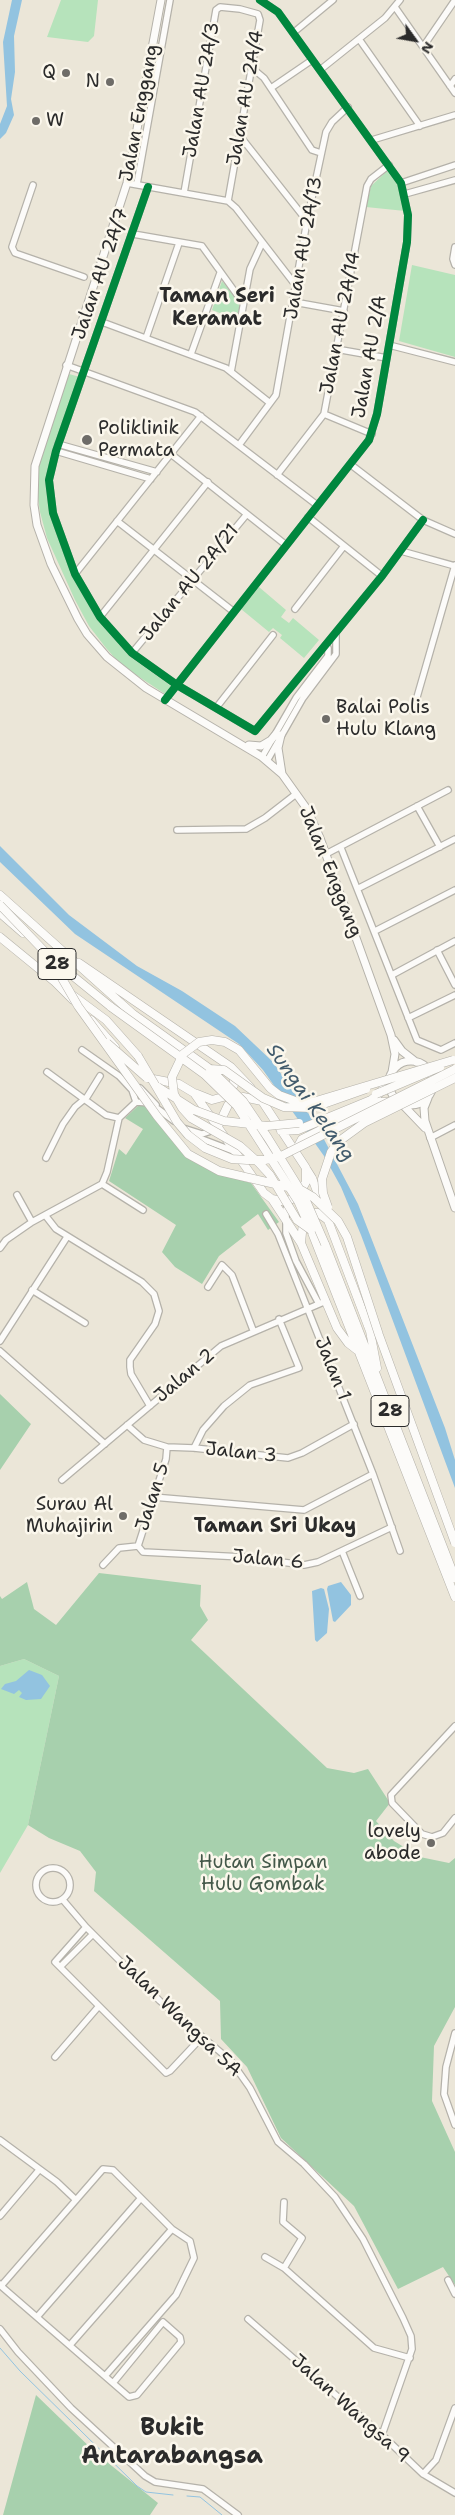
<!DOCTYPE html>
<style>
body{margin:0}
#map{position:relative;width:455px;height:2515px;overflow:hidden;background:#ebe6d8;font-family:"Shantell Sans",sans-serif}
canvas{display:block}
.north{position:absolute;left:390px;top:15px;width:50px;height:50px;-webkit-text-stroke:4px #fbf7ec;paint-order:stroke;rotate:122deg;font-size:14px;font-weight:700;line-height:20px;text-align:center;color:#2b2b2b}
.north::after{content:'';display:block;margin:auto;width:18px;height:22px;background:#2b2b2b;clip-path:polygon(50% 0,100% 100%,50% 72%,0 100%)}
</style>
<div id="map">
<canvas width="455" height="2515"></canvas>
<div class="north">N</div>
</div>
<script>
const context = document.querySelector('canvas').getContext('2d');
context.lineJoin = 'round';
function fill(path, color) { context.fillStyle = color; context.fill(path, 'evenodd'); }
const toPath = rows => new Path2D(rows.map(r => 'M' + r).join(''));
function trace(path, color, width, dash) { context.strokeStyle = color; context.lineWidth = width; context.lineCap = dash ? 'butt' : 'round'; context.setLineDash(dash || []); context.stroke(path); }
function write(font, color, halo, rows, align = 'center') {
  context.font = font + ' "Shantell Sans",sans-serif'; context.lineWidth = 5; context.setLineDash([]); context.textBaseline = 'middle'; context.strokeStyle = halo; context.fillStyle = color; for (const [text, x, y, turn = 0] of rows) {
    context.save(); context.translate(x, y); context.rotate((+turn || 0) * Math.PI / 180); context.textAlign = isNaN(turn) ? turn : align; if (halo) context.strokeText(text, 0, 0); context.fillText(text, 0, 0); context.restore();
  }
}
const green = toPath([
 [61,0,98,0,94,36,88,42,47,37],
 [387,171,401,189,405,211,366,207,371,186],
 [412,265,455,275,455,357,399,341],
 [222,281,240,303,238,320,212,310],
 [69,374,80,377,51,454,46,481,50,516,73,574,98,621,129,656,171,686,165,694,121,665,106,648,89,626,75,600,47,538,40,512,36,483,38,464],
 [259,587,286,610,281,617,289,623,293,618,319,640,304,658,280,638,282,635,273,628,269,632,241,609],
 [24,1659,59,1676,28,1825,0,1873,0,1666]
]);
const forest = toPath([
 [139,1105,148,1107,192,1159,222,1175,251,1183,279,1222,268,1230,258,1214,241,1227,246,1235,219,1256,202,1284,175,1267,162,1252,176,1225,109,1181,119,1149,126,1155,143,1129,125,1118],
 [0,1394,31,1424,0,1470],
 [99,1573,201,1585,200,1606,208,1620,191,1640,327,1768,354,1773,368,1769,390,1803,376,1821,394,1841,420,1857,449,1863,455,1858,455,2007,434,2046,432,2101,455,2152,455,2285,443,2267,398,2289,354,2206,281,2138,247,2067,221,2039,220,2001,94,1891,96,1872,80,1851,49,1838,28,1825,59,1676,24,1659,0,1666,0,1596,2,1599,27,1582,34,1609,56,1625],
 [36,2395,97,2454,158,2503,150,2515,3,2515]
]);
const water = toPath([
 [12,0,22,0,14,36,15,72,11,99,14,115,6,133,0,139,0,124,7,106,3,42],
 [0,846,69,915,137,966,182,991,235,1026,273,1062,317,1126,358,1204,445,1428,455,1460,455,1488,361,1235,341,1187,324,1156,263,1070,239,1044,75,934,0,862],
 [341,1582,351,1595,351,1605,335,1622,333,1621,327,1589,328,1586],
 [321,1588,324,1589,329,1609,327,1633,317,1642,315,1640,312,1591],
 [29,1670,42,1675,50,1686,41,1699,26,1700,19,1697,22,1693,19,1690,14,1694,1,1689,5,1684,16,1681]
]);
const stream = toPath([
 [0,2348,20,2371,137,2486,146,2492,173,2495],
 [187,2496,200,2497,222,2515]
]);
const minor = toPath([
 [395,7,455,93],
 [293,33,333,0],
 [359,39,420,126],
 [423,47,455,0],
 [252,68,264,78,312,150,321,153],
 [320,70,385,18,400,0],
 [450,86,455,79],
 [271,88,312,60],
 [240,136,307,221],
 [372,140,455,115],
 [127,183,228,201,236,208,297,287],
 [401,183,455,165],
 [137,184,170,0],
 [33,185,12,247,15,253,84,277],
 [148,187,56,451,49,480,53,513,75,574,100,617,132,653,177,685,255,731,382,576,423,520],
 [184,193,216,10,220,7,240,9,258,14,260,20,228,201],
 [405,194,455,180],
 [133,234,202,246,243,303],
 [455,247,453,259,455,265],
 [294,302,344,311],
 [102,322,226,368,270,403],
 [146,338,179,243],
 [389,345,455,362],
 [336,349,387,358],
 [191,354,220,273],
 [66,365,195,412,317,505],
 [231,372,250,269,262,243],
 [324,414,372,434],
 [58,444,157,472],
 [239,445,276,395,307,221,326,132,332,122,348,107],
 [56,451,151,479],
 [171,454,286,545],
 [350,464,423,520,455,534],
 [277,475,324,414,367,186,371,179,389,165],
 [308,517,382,576],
 [117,521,234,612],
 [401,551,455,566],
 [75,574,201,416],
 [295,609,344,546],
 [100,617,208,482],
 [132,653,247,514],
 [165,700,369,440,377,414,407,242,408,215,401,183,278,12,260,0],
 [216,708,273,635],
 [413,711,455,565],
 [262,757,296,698,328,656,328,648,326,645],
 [267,761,303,698,336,654,336,633],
 [417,806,440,847],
 [177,830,246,829,265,818,296,794],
 [341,848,417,1040,441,1050,455,1043],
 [326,854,448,790],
 [359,888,455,839],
 [375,931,455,890],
 [437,950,455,985],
 [392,975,455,941],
 [408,1018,455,995],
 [82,1050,119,1076,132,1090,136,1102],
 [47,1072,106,1115,119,1118],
 [140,1088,156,1105],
 [183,1128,202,1134,214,1130],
 [194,1136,236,1152],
 [430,1138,455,1125],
 [46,1158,63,1124,75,1107,87,1097,100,1076],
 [102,1184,143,1210],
 [17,1195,32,1222],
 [289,1202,286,1209,286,1233,296,1261,319,1304],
 [266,1214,278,1234,373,1474,400,1551],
 [45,1215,56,1229,142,1282,154,1294,159,1311,155,1324,130,1360,130,1367,131,1374,150,1406],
 [0,1248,6,1240,32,1222,102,1184,107,1172,119,1118,136,1102,150,1103,174,1121],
 [208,1287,222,1265,232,1275,253,1330],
 [32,1290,85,1323],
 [0,1341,67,1237],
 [0,1351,105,1444],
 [127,1425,144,1440,167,1447,194,1448,288,1458,302,1453,354,1424],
 [194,1448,203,1430,224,1406,250,1385,299,1368,279,1319],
 [62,1480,221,1346,326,1301],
 [153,1497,304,1510,373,1474],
 [138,1546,143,1552,243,1557,304,1565,318,1562,392,1527],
 [138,1546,166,1459,167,1447],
 [342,1551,360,1596],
 [103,1565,119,1548,138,1546],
 [455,1726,391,1795,392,1803,422,1834,432,1837,443,1833,455,1818],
 '36 1885a17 17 0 1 1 34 0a17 17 0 1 1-34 0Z',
 [63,1900,86,1927,160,2001,231,2061,250,2088,278,2142,304,2164,335,2197,363,2239,403,2318,411,2336,412,2349,382,2435],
 [86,1927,55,1962,166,2073,170,2071,202,2037],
 [60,1967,93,1934],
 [455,2033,446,2067,444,2094,455,2125],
 [55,2057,99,2006],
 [0,2140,57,2182,76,2200],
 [0,2216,39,2170],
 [265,2257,284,2268,374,2348,410,2358],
 [284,2268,302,2238,283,2222,284,2202],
 [448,2280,455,2294],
 [0,2284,1,2286,129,2397,137,2395,181,2342,180,2337,163,2322,113,2383],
 [1,2286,103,2169,113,2170,172,2229,190,2241,194,2258,176,2295,105,2376],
 [37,2317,141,2198],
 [248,2319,382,2435,423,2474,455,2493],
 [0,2329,18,2352,71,2408,145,2476,155,2482,203,2489,238,2515],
 [70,2345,172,2229],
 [423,2474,436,2460,455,2408]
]);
const major = toPath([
 [161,0,127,183,35,466,34,505,37,525,51,564,78,619,87,634,107,657,146,688,262,757,282,774,307,809,320,838,391,1035,395,1054,392,1072],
 [281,735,278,748,282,774],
 [249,745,261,746,271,740,276,734],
 [394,1040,402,1051,416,1062],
 '389 1083a22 22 0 1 1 44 0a22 22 0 1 1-44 0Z',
 [428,1098,424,1108,425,1121,455,1208],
 [402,1104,425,1128]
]);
const highway = toPath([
 [0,895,133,1014,210,1069],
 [0,913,23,933],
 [0,937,55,982,73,1000],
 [52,959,111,1007],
 [79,963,231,1067,251,1088],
 [71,994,106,1020,138,1056],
 [91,1020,115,1047],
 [148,1078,179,1084,194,1093,264,1193,272,1199,282,1201,290,1200,298,1196,306,1182,306,1168,262,1101,243,1097,235,1099,228,1105,218,1126],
 [197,1094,212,1100,223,1097,234,1085,233,1073],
 [281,1131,298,1130,371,1100,380,1093,389,1078],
 [295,1152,302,1139,378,1102,390,1102],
 [307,1170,312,1178,370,1331,377,1368],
 [272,1199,301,1243,337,1328,348,1343,357,1350],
 [311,1230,455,1597],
 [301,1243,303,1222,309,1213,318,1213,328,1220],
 [325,1244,455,1578]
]);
const highwayBridge = toPath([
 [0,905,49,956,78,1006,157,1116,188,1154,219,1171,301,1190,313,1197,338,1221,347,1237,379,1335,455,1543],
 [111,1007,204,1074,237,1106,298,1201,310,1228],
 [107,1043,147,1078],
 [138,1056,177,1122,188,1135,205,1148,232,1159,247,1160,265,1160,281,1156,455,1069],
 [210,1069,243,1101,268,1138,304,1196,325,1244],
 [210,1069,224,1070,263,1098,284,1107,312,1108,366,1089],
 [158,1087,194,1110,224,1121,267,1126,299,1123],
 [376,1094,440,1067],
 [328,1207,323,1193,322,1179,331,1152,338,1142,364,1123,455,1078],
 [311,1230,297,1220,270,1175,259,1163,240,1146,191,1118,182,1108,174,1094,172,1077,183,1054,199,1042,212,1040,225,1042,239,1050,270,1088,279,1095,298,1102,316,1101,453,1060]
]);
const cycleway = toPath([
 [148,187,56,451,49,480,53,513,75,574,100,617,132,653,177,685,255,731,382,576,423,520],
 [165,700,369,440,377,414,407,242,408,215,401,183,278,12,260,0]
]);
const markers = [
 [66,73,5,"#6e6c68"],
 [110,82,5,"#6e6c68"],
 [36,121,5,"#6e6c68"],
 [87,440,6,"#6e6c68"],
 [326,719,5,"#6e6c68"],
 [123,1516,5,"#6e6c68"],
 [431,1843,5,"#6e6c68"]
];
const shields = [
 [57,964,38],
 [390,1411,38]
];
const shieldNames = [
 ["28",57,964],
 ["28",390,1411]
];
const poiNames = [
 ["Q",56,73],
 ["N",100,82],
 ["W",46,121,"left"],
 ["Poliklinik",98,429,"left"],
 ["Permata",98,451,"left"],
 ["Balai Polis",336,708,"left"],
 ["Hulu Klang",336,730,"left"],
 ["Surau Al",113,1505],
 ["Muhajirin",113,1527],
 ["lovely",421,1832],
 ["abode",421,1854]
];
const streetNames = [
 ["Jalan AU 2A/3",202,90,-80],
 ["Jalan AU 2A/4",246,98,-80],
 ["Jalan Enggang",140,113,-79],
 ["Jalan AU 2A/13",304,248,-80],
 ["Jalan AU 2A/7",101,274,-71],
 ["Jalan AU 2A/14",341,323,-79],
 ["Jalan AU 2/A",370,357,-80],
 ["Jalan AU 2A/21",190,583,-51],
 ["Jalan Enggang",330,872,68],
 ["Jalan 1",332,1369,68],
 ["Jalan 2",185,1376,-40],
 ["Jalan 3",241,1453,6],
 ["Jalan 5",153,1497,-72],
 ["Jalan 6",268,1560,5],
 ["Jalan Wangsa 5A",179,2017,44],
 ["Jalan Wangsa 9",350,2409,42]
];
const parkNames = [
 ["Hutan Simpan",263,1863],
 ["Hulu Gombak",263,1885]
];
const neighbourhoodNames = [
 ["Taman Seri",217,297],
 ["Keramat",217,320],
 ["Taman Sri Ukay",275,1527]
];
const waterNames = [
 ["Sungai Kelang",310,1103,55]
];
const districtNames = [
 ["Bukit",172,2429],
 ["Antarabangsa",172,2457]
];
fill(green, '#b6e3bb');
fill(forest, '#a7d0ad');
fill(water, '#92c3e0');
trace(stream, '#92c3e0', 1);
trace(minor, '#b5b2aa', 8);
trace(major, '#b5b2aa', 9);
trace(highway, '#b5b2aa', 9);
trace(minor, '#fcfbf9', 5.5);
trace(major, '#fcfbf9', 7);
trace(highway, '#fcfbf9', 8);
trace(highwayBridge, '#b5b2aa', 9, []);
trace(highwayBridge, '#fcfbf9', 8);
trace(cycleway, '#00873e', 8);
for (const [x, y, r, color] of markers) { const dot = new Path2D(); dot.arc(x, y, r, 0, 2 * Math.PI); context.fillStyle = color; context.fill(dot); trace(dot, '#fbf7ec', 2); }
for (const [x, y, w] of shields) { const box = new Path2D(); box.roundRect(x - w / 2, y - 15.5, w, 31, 4); context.fillStyle = '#fbf7ec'; context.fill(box); trace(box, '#2b2b2b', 1); }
write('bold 18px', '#2b2b2b', null, shieldNames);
write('19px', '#2b2b2b', '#fbf7ec', poiNames, 'right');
write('19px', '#2b2b2b', '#fbf7ec', streetNames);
write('19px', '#435849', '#fbf7ec', parkNames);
write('bold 20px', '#2b2b2b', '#fbf7ec', neighbourhoodNames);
write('italic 20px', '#425b6c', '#fbf7ec', waterNames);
write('bold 24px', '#2b2b2b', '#fbf7ec', districtNames);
</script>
